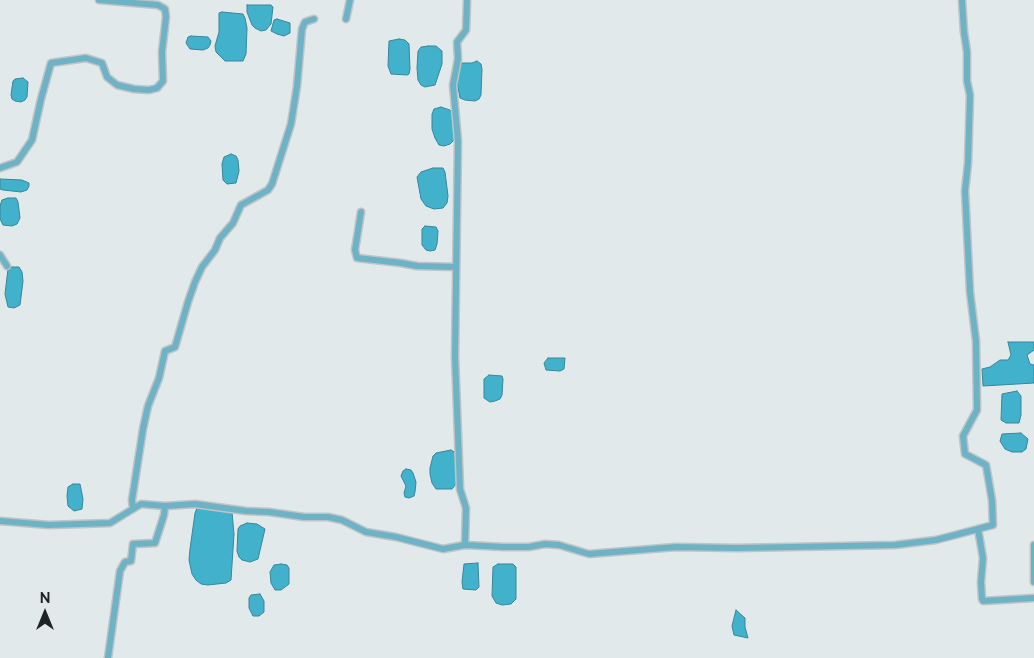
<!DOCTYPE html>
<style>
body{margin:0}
#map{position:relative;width:1034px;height:658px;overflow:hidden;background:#e2e9eb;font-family:Raleway,sans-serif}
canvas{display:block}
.north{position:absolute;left:20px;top:588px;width:50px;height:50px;-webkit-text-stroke:4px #e2e9eb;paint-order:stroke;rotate:0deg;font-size:14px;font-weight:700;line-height:20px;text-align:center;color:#202324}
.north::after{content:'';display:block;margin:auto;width:18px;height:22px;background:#202324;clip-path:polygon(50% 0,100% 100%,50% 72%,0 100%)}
</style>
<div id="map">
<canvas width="1034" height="658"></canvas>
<div class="north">N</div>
</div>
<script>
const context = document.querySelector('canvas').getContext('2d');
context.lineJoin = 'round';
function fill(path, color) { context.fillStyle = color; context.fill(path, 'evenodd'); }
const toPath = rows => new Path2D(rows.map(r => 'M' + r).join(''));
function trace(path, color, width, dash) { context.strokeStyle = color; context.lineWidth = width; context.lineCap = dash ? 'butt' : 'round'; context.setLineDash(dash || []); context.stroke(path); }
const water = toPath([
 [247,5,271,5,273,7,271,24,266,30,261,31,255,28,252,25,247,12,247,5],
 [222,12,243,14,245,18,247,28,246,54,243,61,225,61,216,52,215,46,219,32,219,13,222,12],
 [277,19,290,23,290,33,284,36,277,34,271,31,274,20,277,19],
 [191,36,208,37,211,41,210,45,208,48,203,50,190,49,186,43,188,37,191,36],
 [399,39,405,40,409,44,410,69,409,74,407,75,391,74,388,66,389,41,399,39],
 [428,46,436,46,442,51,442,64,435,85,425,87,421,85,418,80,417,68,418,51,421,47,428,46],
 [477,61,481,64,482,69,481,95,479,99,475,101,465,100,460,98,457,82,457,72,460,63,472,63,477,61],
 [23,78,28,82,27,97,25,100,21,102,15,101,12,99,11,95,13,81,15,79,23,78],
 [441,107,450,110,453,116,455,139,450,144,444,146,439,145,435,138,432,129,432,114,434,109,441,107],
 [231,154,236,156,238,160,239,171,236,183,227,184,223,180,222,164,224,157,231,154],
 [433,168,443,168,445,172,448,196,447,203,443,208,434,209,426,206,421,199,417,177,421,172,433,168],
 [0,179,22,180,29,183,29,186,27,190,21,192,3,190,0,189,0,179],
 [8,198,16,198,18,202,20,218,17,224,12,226,3,225,0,219,0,206,2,200,8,198],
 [425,226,436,227,438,231,437,244,435,250,430,251,426,250,422,245,422,229,425,226],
 [12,267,19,267,22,272,23,281,20,305,14,308,8,307,5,294,8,269,12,267],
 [1008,342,1034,342,1034,350,1027,355,1030,364,1034,365,1034,383,983,386,982,369,990,367,1000,360,1008,360,1011,355,1008,342],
 [548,358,565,358,564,369,560,371,546,370,544,363,548,358],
 [489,375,502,376,503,379,502,395,500,399,495,401,490,402,484,398,484,379,489,375],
 [1017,391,1021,396,1021,415,1019,423,1006,423,1001,420,1002,394,1017,391],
 [1021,433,1028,439,1026,449,1022,452,1012,452,1005,449,1000,441,1002,434,1021,433],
 [451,450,456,453,457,483,452,489,436,489,432,483,430,474,430,468,433,456,436,453,451,450],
 [406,469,411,470,413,473,416,482,415,492,414,496,409,498,405,497,404,493,406,486,401,476,403,471,406,469],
 [73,484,80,484,83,499,82,509,74,511,68,506,67,496,68,487,73,484],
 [198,506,232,512,234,534,231,580,226,583,208,585,201,584,196,580,192,574,189,560,190,549,195,513,198,506],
 [247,523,257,524,265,529,258,559,250,562,242,560,239,557,237,551,238,529,240,526,247,523],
 [478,563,479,587,476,590,463,589,462,582,464,564,478,563],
 [281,564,287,565,289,568,289,584,281,590,275,590,271,583,270,572,274,565,281,564],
 [498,564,513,564,516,567,516,599,511,604,502,605,496,603,492,596,493,567,498,564],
 [260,594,264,601,264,612,259,616,253,616,249,608,249,598,251,595,260,594],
 [736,610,745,618,745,627,748,638,734,635,732,626,736,610]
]);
const minor = toPath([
 [346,19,350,0],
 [0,168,17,162,32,140,41,99,51,63,86,58,102,63,107,77,117,85,134,89,149,90,157,88,163,81,162,52,166,17,165,9,158,5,99,0],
 [361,212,355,250,357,258,401,263,417,266,456,267],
 [0,255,7,266],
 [133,509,132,500,143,429,148,406,159,378,165,351,175,347,188,302,195,282,202,267,215,250,220,238,233,223,241,205,268,190,272,184,291,124,297,86,302,29,305,22,314,19],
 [0,521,49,525,110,523,141,504,165,506,195,504,246,511,269,512,304,517,328,517,342,520,366,532,396,537,443,549,465,545,504,547,529,547,545,544,559,545,589,554,676,547,738,548,895,545,936,540,993,525,992,500,986,465,965,454,963,436,977,410,976,341,970,292,965,191,968,163,970,95,967,81,967,52,964,32,962,0],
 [978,529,983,558,981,582,982,599,983,601,1034,598],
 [465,545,466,508,460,489,455,356,458,141,453,85,458,59,457,42,466,30,467,0],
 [1034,545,1034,582],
 [108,658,120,571,125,562,131,561,133,544,155,543,164,515,165,506]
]);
fill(water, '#42b1cb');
trace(water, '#388699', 1);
trace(minor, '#bfc5c7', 9);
trace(minor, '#6eb3c5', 6);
</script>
